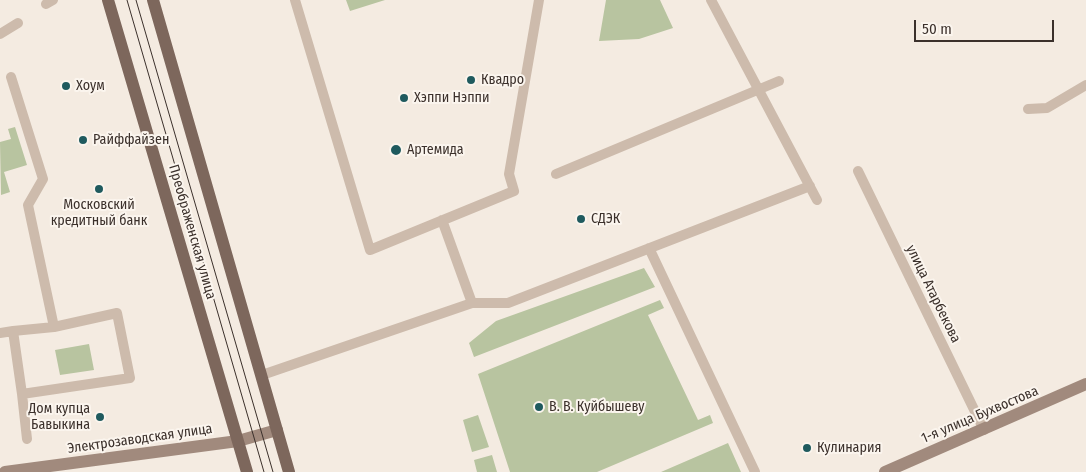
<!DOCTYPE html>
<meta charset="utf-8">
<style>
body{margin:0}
#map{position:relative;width:1086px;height:472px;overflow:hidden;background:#f4ebe1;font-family:"Fira Sans Condensed",sans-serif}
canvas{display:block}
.scale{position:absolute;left:914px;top:20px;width:140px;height:22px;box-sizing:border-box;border:2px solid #3b302b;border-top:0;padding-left:6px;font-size:15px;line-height:18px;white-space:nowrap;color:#3b302b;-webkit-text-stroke:4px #fbf5ee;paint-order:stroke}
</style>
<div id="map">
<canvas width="1086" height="472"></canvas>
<div class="scale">50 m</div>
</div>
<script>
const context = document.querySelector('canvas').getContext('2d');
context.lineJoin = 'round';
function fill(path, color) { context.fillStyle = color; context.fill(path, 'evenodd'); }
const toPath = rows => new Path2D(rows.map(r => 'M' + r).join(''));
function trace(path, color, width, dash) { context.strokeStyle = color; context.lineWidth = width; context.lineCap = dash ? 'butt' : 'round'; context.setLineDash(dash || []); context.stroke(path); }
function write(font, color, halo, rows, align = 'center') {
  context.font = font + ' "Fira Sans Condensed",sans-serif'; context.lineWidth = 4; context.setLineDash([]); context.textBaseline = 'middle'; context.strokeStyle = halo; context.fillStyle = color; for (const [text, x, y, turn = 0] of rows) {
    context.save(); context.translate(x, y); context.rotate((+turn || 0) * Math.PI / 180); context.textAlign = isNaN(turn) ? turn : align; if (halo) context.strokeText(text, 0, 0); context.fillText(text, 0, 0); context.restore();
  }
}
const green = toPath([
 [346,0,385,0,350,11],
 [606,0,660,0,673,28,639,39,599,41],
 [15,127,27,165,4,172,10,192,1,195,0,142,11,139,8,129],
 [644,268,655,287,474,357,469,343,496,321],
 [660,300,664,308,648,315,698,420,710,415,713,423,597,472,510,472,478,374],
 [89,344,94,370,60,375,55,350],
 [478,415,489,447,472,452,463,420],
 [728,443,741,472,661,472],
 [492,455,497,472,477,472,474,460]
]);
const lane = toPath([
 [295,0,370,250,514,191,509,174,539,0],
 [711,0,817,200],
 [46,4,53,0],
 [0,34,18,23],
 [11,77,43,179,28,205,54,327],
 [1028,109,1047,108,1086,85],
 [858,171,984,430],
 [556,174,779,81],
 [442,220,472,303],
 [649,248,755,472],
 [0,333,13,331,54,327,117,313,130,378,22,394,13,331],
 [262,375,472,303,508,303,810,186],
 [22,394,27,439]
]);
const secondary = toPath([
 [5,472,238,441,277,430],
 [885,472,1086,384]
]);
const primary = toPath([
 [108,0,247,472],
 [153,0,289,472]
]);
const tram = toPath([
 [127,0,264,472],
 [136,0,273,472]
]);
const markers = [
 [471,80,5,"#1f5a5e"],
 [66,86,5,"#1f5a5e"],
 [404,98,5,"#1f5a5e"],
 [83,140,5,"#1f5a5e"],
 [396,150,6,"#1f5a5e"],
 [99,189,5,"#1f5a5e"],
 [581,219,5,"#1f5a5e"],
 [539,407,5,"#1f5a5e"],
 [100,417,5,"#1f5a5e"],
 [807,448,5,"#1f5a5e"]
];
const poiNames = [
 ["Квадро",481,80],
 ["Хоум",76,86],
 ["Хэппи Нэппи",414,98],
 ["Райффайзен",93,140],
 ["Артемида",407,150],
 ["Московский",99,205,"center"],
 ["кредитный банк",99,221,"center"],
 ["СДЭК",591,219],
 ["В. В. Куйбышеву",549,407],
 ["Дом купца",90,409,"right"],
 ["Бавыкина",90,425,"right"],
 ["Кулинария",817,448]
];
const streetNames = [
 ["Преображенская улица",192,232,74],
 ["улица Атарбекова",933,294,64],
 ["1-я улица Бухвостова",980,415,-23],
 ["Электрозаводская улица",140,439,-8]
];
fill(green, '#b8c4a0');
trace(lane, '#cdbbac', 10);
trace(secondary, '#a18a7d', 12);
trace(primary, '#7d675c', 12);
trace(tram, '#3b302b', 1);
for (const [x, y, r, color] of markers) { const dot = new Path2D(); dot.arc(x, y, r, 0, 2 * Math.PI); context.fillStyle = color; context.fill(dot); trace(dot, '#fbf5ee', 2); }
write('14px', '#3b302b', '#fbf5ee', poiNames, 'left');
write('14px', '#3b302b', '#fbf5ee', streetNames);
</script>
